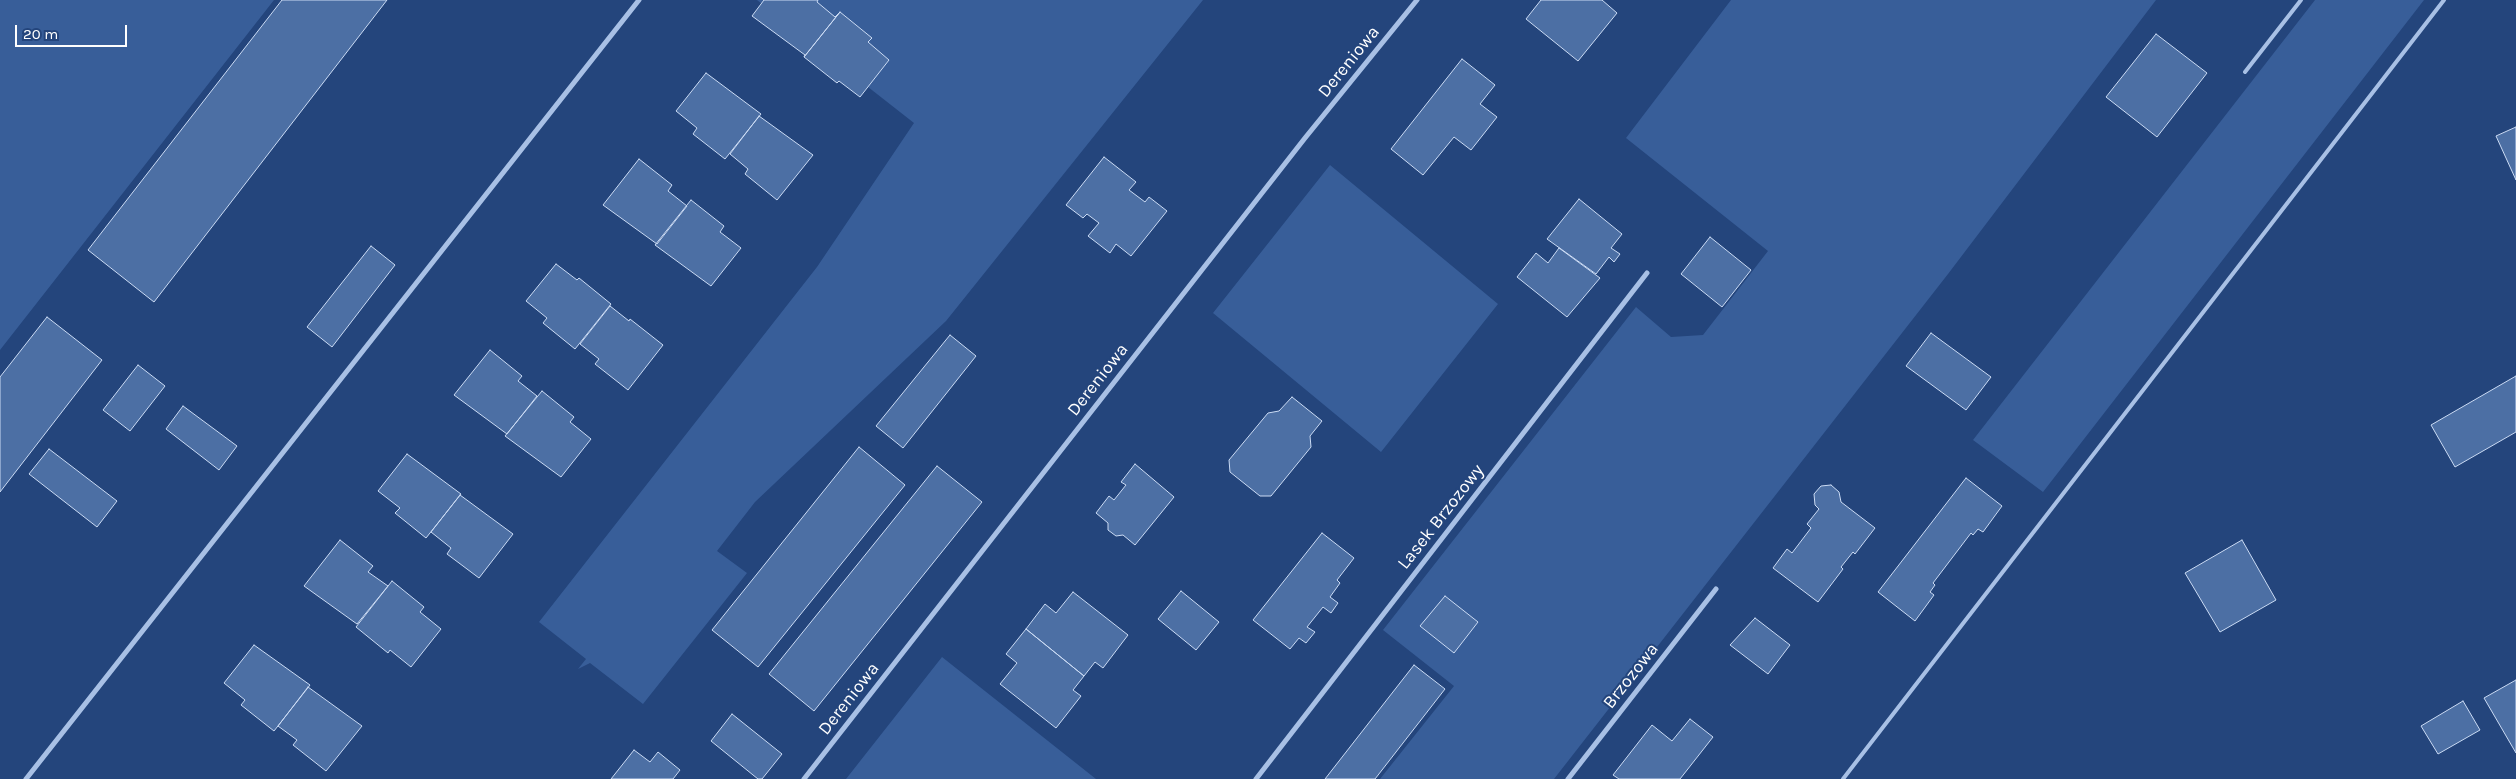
<!DOCTYPE html>
<style>
body{margin:0}
#map{position:relative;width:2516px;height:779px;overflow:hidden;background:#24457c;font-family:Karla,sans-serif}
canvas{display:block}
.scale{position:absolute;left:15px;top:25px;width:112px;height:22px;box-sizing:border-box;border:2px solid #fff;border-top:0;padding-left:6px;font-size:15px;line-height:18px;white-space:nowrap;color:#fff;-webkit-text-stroke:4px #24457c;paint-order:stroke}
</style>
<div id="map">
<canvas width="2516" height="779"></canvas>
<div class="scale">20 m</div>
</div>
<script>
const context = document.querySelector('canvas').getContext('2d');
context.lineJoin = 'round';
function fill(path, color) { context.fillStyle = color; context.fill(path, 'evenodd'); }
const toPath = rows => new Path2D(rows.map(r => 'M' + r).join(''));
function trace(path, color, width, dash) { context.strokeStyle = color; context.lineWidth = width; context.lineCap = dash ? 'butt' : 'round'; context.setLineDash(dash || []); context.stroke(path); }
function write(font, color, halo, rows, align = 'center') {
  context.font = font + ' Karla,sans-serif'; context.lineWidth = 4; context.setLineDash([]); context.textBaseline = 'middle'; context.strokeStyle = halo; context.fillStyle = color; for (const [text, x, y, turn = 0] of rows) {
    context.save(); context.translate(x, y); context.rotate((+turn || 0) * Math.PI / 180); context.textAlign = isNaN(turn) ? turn : align; if (halo) context.strokeText(text, 0, 0); context.fillText(text, 0, 0); context.restore();
  }
}
const green = toPath([
 [0,0,274,0,0,350],
 [757,0,1203,0,946,321,755,502,717,551,747,573,643,704,590,663,578,669,586,659,539,622,817,267,914,123],
 [1731,0,2156,0,1948,274,1554,779,1380,779,1454,686,1383,630,1636,307,1671,337,1703,335,1768,251,1626,138],
 [2315,0,2424,0,2043,492,1973,440],
 [1330,165,1498,304,1381,452,1213,313],
 [942,657,1096,779,846,779]
]);
const building = toPath([
 [282,0,387,0,154,302,88,250,282,0],
 [764,0,818,0,817,2,835,17,840,12,804,57,805,55,752,16,764,0],
 [1541,0,1602,0,1617,13,1578,61,1526,19,1541,0],
 [840,12,872,38,868,42,889,60,860,97,839,81,837,83,804,57,840,12],
 [2156,34,2207,73,2157,137,2106,97,2156,34],
 [1462,59,1495,85,1480,104,1497,117,1471,150,1454,137,1423,175,1391,149,1462,59],
 [706,73,761,114,725,159,693,134,697,128,676,111,706,73],
 [759,116,813,155,777,200,745,174,748,169,730,154,759,116],
 [2516,127,2516,180,2496,136,2516,127],
 [1104,157,1136,182,1129,190,1145,202,1149,197,1167,211,1131,256,1116,244,1110,253,1088,236,1099,223,1087,214,1083,218,1066,205,1104,157],
 [639,159,672,185,668,191,687,206,657,244,603,205,639,159],
 [1579,199,1622,234,1611,248,1620,254,1614,262,1609,257,1596,274,1547,239,1579,199],
 [691,200,724,226,720,232,741,248,711,286,655,245,691,200],
 [1710,237,1751,270,1722,307,1681,274,1710,237],
 [371,246,395,265,332,347,307,327,371,246],
 [1559,248,1600,278,1567,317,1517,277,1536,253,1548,263,1559,248],
 [556,264,577,280,579,278,611,304,575,349,543,323,547,318,526,301,556,264],
 [610,306,629,321,630,319,663,345,628,390,595,364,599,359,580,344,610,306],
 [47,317,102,360,0,492,0,377,47,317],
 [1931,333,1991,377,1966,410,1906,366,1931,333],
 [950,335,976,356,903,448,876,426,950,335],
 [490,350,522,376,518,381,537,396,507,434,454,395,490,350],
 [138,365,165,386,130,431,103,410,138,365],
 [2516,376,2516,432,2455,467,2431,425,2516,376],
 [542,391,574,417,570,422,591,439,561,477,505,436,542,391],
 [1292,397,1322,421,1310,436,1311,447,1271,496,1260,496,1230,472,1229,460,1268,413,1279,411,1292,397],
 [183,406,237,446,219,470,166,429,183,406],
 [859,447,905,485,758,667,712,630,859,447],
 [49,449,117,501,97,527,29,474,49,449],
 [407,454,461,494,426,538,395,513,400,508,378,491,407,454],
 [1135,464,1174,497,1135,545,1123,535,1116,536,1108,530,1108,523,1096,513,1109,496,1114,500,1126,485,1121,482,1135,464],
 [937,466,982,502,814,711,769,674,937,466],
 [1966,478,2002,506,1983,532,1978,529,1973,535,1971,533,1933,583,1935,585,1930,592,1934,595,1915,621,1878,592,1966,478],
 [1831,485,1839,492,1841,502,1875,528,1855,554,1853,552,1841,567,1843,569,1818,602,1773,568,1787,549,1792,553,1811,528,1807,524,1819,509,1815,505,1814,494,1821,486,1831,485],
 [460,495,513,534,479,578,447,554,451,548,431,532,460,495],
 [1322,533,1354,558,1337,580,1340,583,1330,597,1338,603,1331,613,1323,607,1307,627,1315,632,1306,643,1299,638,1290,649,1253,620,1322,533],
 [340,540,373,566,368,572,388,586,357,624,304,586,340,540],
 [2242,540,2276,600,2220,632,2185,573,2242,540],
 [392,581,424,607,420,612,441,629,411,667,390,650,388,653,356,627,392,581],
 [1181,591,1219,622,1196,650,1158,619,1181,591],
 [1073,592,1128,635,1103,668,1095,662,1084,676,1026,629,1045,604,1056,613,1073,592],
 [1445,596,1478,622,1454,653,1420,626,1445,596],
 [1755,618,1790,645,1768,674,1730,645,1755,618],
 [1026,629,1084,676,1073,690,1081,696,1056,728,1000,684,1017,663,1006,654,1026,629],
 [254,645,310,685,274,731,241,705,245,700,224,683,254,645],
 [1414,665,1445,689,1375,779,1325,779,1414,665],
 [2516,680,2516,753,2484,698,2516,680],
 [308,687,362,726,326,771,293,745,297,740,278,726,308,687],
 [2463,701,2480,730,2438,754,2421,726,2463,701],
 [732,714,782,754,762,779,758,779,711,741,732,714],
 [1690,719,1713,737,1680,779,1619,779,1613,775,1652,725,1672,741,1690,719],
 [634,750,650,762,658,752,680,770,673,779,611,779,634,750]
]);
const lane = toPath([
 [2245,72,2301,0],
 [1843,779,2444,0]
]);
const street = toPath([
 [26,779,639,0],
 [804,779,1305,138,1417,0],
 [1256,779,1647,273],
 [1568,779,1716,589]
]);
const streetNames = [
 ["Dereniowa",1349,62,-51],
 ["Dereniowa",1098,380,-52],
 ["Lasek Brzozowy",1441,517,-52],
 ["Brzozowa",1631,676,-52],
 ["Dereniowa",849,699,-52]
];
fill(green, '#385e99');
fill(building, '#4c6fa4');
trace(building, '#cbdbf4', 1);
trace(lane, '#a8c0e5', 4);
trace(street, '#a8c0e5', 5);
write('18px', '#fff', '#24457c', streetNames);
</script>
